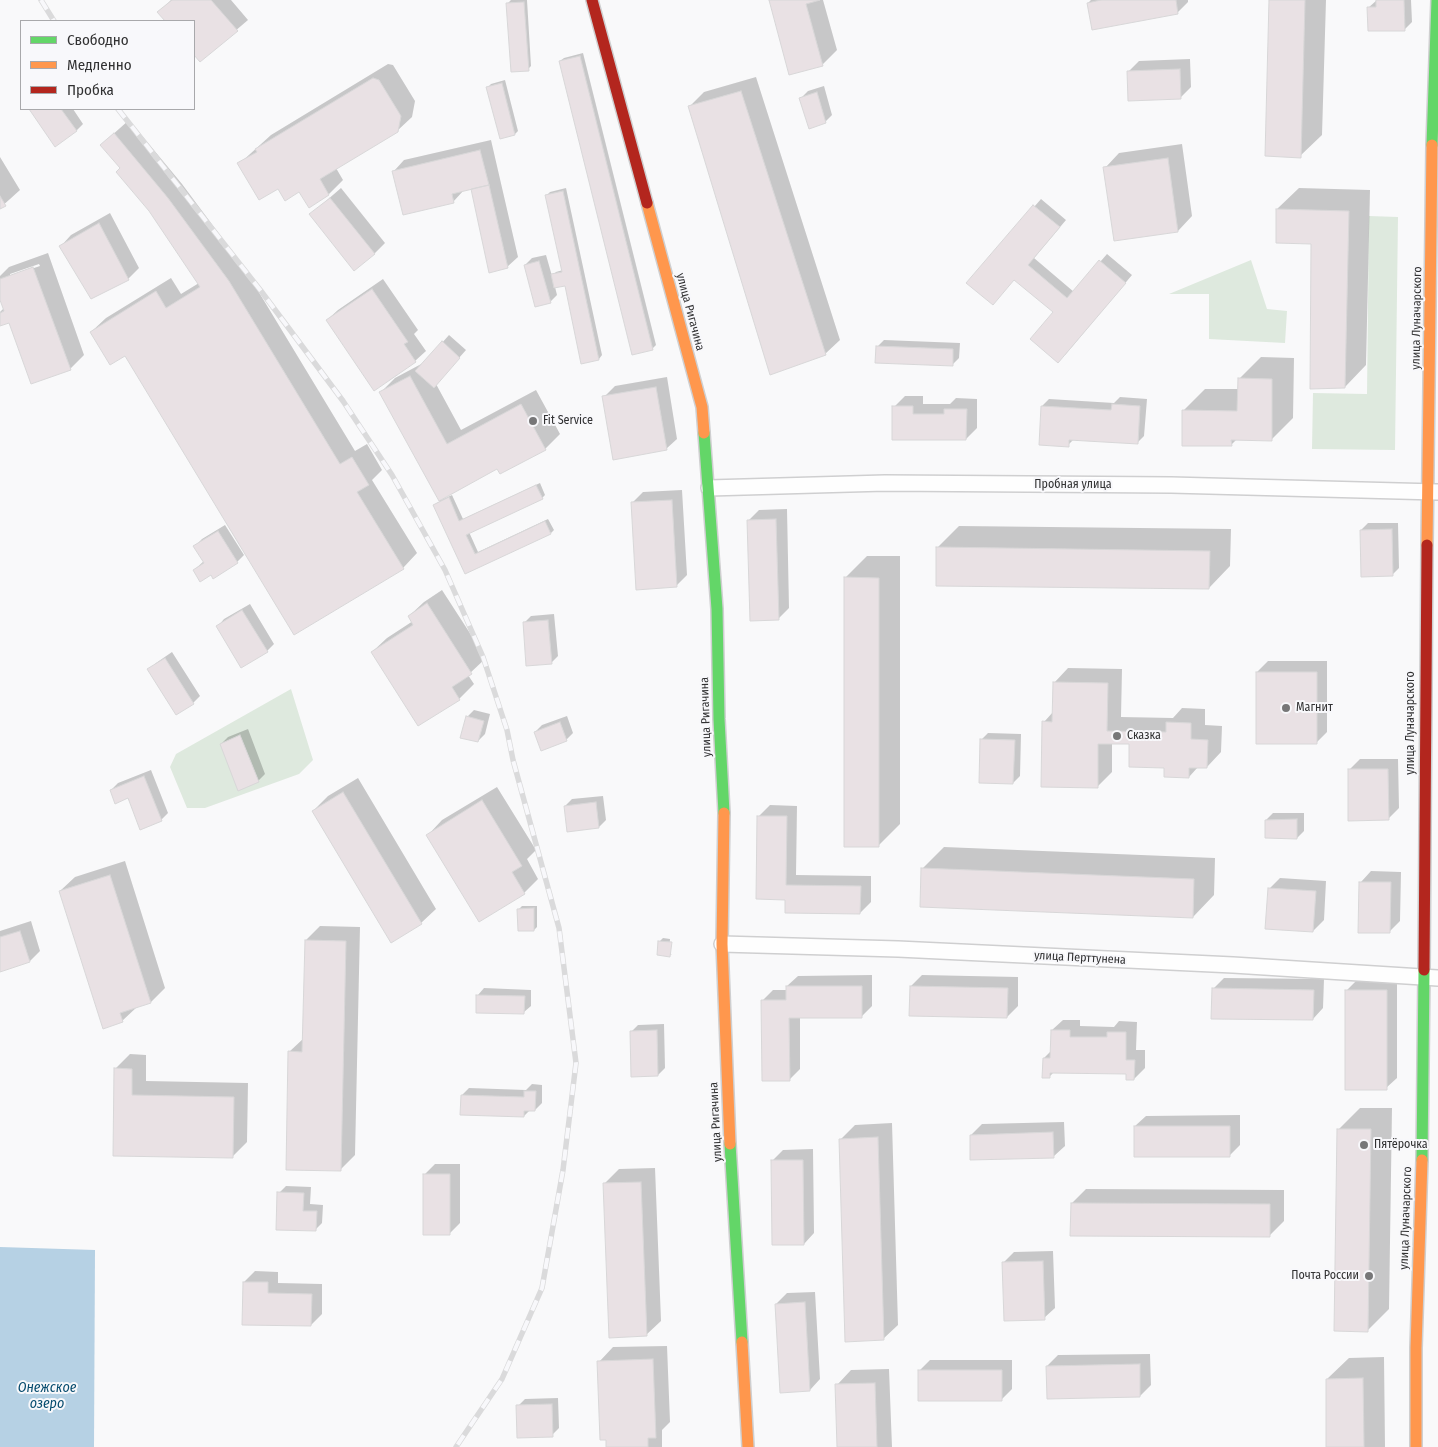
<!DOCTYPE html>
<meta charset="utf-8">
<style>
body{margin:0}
#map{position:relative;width:1438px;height:1447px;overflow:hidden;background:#f9f9fa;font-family:"Fira Sans Condensed",sans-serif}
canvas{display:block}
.legend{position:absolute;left:20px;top:20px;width:175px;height:90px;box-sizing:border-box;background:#f8f8fb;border:1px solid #a8a8ab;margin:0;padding:6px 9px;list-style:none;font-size:15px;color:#313132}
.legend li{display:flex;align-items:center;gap:10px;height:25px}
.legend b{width:25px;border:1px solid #a8a8ab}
</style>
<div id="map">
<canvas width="1438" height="1447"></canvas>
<ul class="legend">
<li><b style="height:6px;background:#63d668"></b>Свободно</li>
<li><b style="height:6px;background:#ff974d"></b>Медленно</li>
<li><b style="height:6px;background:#b3261e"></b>Пробка</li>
</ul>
</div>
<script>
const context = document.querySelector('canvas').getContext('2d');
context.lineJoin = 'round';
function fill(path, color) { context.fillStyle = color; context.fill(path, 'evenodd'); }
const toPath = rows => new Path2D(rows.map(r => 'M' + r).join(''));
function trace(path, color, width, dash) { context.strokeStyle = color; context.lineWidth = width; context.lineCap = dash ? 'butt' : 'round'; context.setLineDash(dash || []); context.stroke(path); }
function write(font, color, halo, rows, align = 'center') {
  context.font = font + ' "Fira Sans Condensed",sans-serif'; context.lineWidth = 4; context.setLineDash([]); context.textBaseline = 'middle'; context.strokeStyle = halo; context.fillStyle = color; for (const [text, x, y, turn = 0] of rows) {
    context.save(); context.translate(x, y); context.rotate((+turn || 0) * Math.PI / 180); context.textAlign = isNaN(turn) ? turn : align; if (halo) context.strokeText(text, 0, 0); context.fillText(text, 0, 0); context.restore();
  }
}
const green = toPath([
 [1369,216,1398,217,1395,450,1312,449,1313,393,1367,394],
 [1251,260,1267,309,1287,311,1285,343,1209,339,1209,294,1169,294],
 [291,689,313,760,299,774,205,808,187,808,170,767,176,754]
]);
const water = toPath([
 [0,1247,95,1250,94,1447,0,1447]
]);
const shadow = toPath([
 [171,0,231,0,248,20,200,61,194,53,194,21,167,21,159,12],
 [511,0,527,0,531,66,528,69,508,3],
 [770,0,823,0,837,50,822,65],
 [1091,0,1188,0,1188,2,1178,12,1088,3],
 [1270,0,1326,0,1322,135,1300,156],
 [1377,0,1411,0,1412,22,1405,29,1368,8],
 [583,53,656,345,652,349,560,61,564,58],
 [1190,59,1191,87,1180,98,1128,72,1139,61],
 [388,64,393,65,415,101,412,117,397,131,336,168,343,180,329,194,309,206,300,190,278,187,239,164,271,135],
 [756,77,840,340,825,354,690,106,704,92],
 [505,80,518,131,515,134,488,87,491,84],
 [824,86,832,115,825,122,801,98,808,91],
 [30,109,73,109,83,124,76,131,55,145],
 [129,120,182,184,243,266,355,451,367,444,382,470,372,480,417,553,403,568,125,354,91,332,106,318,171,278,181,294,199,283,122,168,101,145],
 [491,140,518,257,507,267,472,188,464,190,453,202,394,171,404,160],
 [1182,144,1192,216,1178,231,1105,168,1119,153],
 [0,157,20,190,0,208],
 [341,188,385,243,374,254,311,214],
 [566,188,602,355,599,359,566,285,555,287,557,295,550,302,525,265,532,258,546,255,552,276,556,272,563,270,547,195,550,192],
 [1299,188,1370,190,1366,365,1345,387,1313,243,1277,209],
 [1041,199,1066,220,1034,258,1074,292,1107,254,1132,275,1065,355,1054,312,1015,279,968,283],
 [110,213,139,268,128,279,61,246,71,235],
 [48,253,84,355,70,369,9,322,0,323,0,312,4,308,0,296,0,276,9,267],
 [39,264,40,266,10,276,10,274],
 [383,279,418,330,414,334,426,351,415,361,327,320,338,310],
 [449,335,466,350,436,384,461,430,536,390,560,434,545,449,498,467,441,498,441,500,452,495,463,519,540,483,545,495,542,498,469,532,478,552,548,519,554,530,551,533,466,573,434,505,440,501,381,392,395,378,425,362],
 [884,340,960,343,959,358,952,365,877,347],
 [1261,357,1294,358,1293,418,1271,440,1237,439,1231,445,1184,410,1205,389,1239,389,1239,379],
 [667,377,677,439,666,449,604,397,615,386],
 [905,396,923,396,923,404,950,404,956,398,977,399,977,428,966,439,894,407],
 [1120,397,1147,399,1144,436,1137,443,1074,439,1068,445,1042,406,1049,399,1114,403],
 [682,490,687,575,676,586,632,503,643,492],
 [787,509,789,608,778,619,749,520,759,510],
 [1368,523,1398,523,1399,568,1392,575,1361,530],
 [225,525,244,555,237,562,211,573,194,570,204,561,195,546,202,539],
 [959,526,1231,529,1230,566,1209,588,937,548],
 [867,556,900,556,900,824,878,846,845,578],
 [442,590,486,658,468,675,474,684,459,699,418,725,372,652,387,638,413,621,409,616,424,602],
 [250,604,274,644,267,651,218,626,224,619],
 [554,614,558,656,551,663,524,623,531,616],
 [172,652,200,696,193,703,149,670,156,663],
 [1268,661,1327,661,1327,732,1316,743,1257,672],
 [1068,668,1122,669,1121,717,1173,718,1182,708,1205,709,1205,725,1222,726,1221,752,1207,767,1198,767,1189,777,1165,767,1130,743,1112,743,1112,772,1097,787,1044,722,1053,712,1054,683],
 [474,710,490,714,485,734,478,741,467,717],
 [567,716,573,733,566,740,535,732,542,725],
 [248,729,265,774,258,781,221,744,228,737],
 [988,733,1021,734,1020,776,1013,783,981,740],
 [1360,759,1398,759,1399,808,1388,819,1349,770],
 [151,770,168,813,161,820,141,828,129,797,111,790,118,783],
 [358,778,436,909,421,923,313,811,328,796],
 [497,787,536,850,527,859,538,879,524,893,428,835,442,820],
 [603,796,606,820,599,827,565,806,572,799],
 [770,805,797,806,796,875,871,876,871,902,860,913,787,898,759,816],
 [1273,813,1304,813,1304,831,1297,838,1266,820],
 [944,847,1215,858,1214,895,1193,917,922,869],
 [125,861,165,988,151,1002,137,1007,122,1021,60,891,75,877],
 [1371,871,1401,872,1400,921,1389,932,1361,882],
 [1280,878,1326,881,1324,920,1313,931,1269,889],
 [522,906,537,906,537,927,534,930,519,909],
 [31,921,40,951,30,961,0,971,0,931],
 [320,926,360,927,355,1155,340,1170,289,1052,304,1038,306,940],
 [663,938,670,939,669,954,672,954,670,955,659,942],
 [872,975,872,1006,861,1017,800,1017,800,1069,789,1080,763,1000,773,990,787,990,787,986,798,976],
 [922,975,1018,977,1018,1006,1007,1017,911,986],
 [1224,978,1324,979,1323,1008,1313,1019,1213,989],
 [1357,980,1397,980,1397,1078,1386,1088,1346,991],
 [484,988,531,990,531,1006,524,1012,478,995],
 [1063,1020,1080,1020,1080,1026,1114,1027,1119,1021,1137,1022,1136,1050,1145,1050,1145,1068,1134,1079,1128,1073,1054,1072,1049,1077,1044,1058,1052,1050,1052,1030],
 [664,1024,665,1068,658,1075,631,1032,638,1025],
 [130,1054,146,1055,146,1081,248,1083,247,1142,232,1157,114,1155,115,1069],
 [532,1084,542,1085,542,1103,535,1110,530,1110,524,1116,462,1095,469,1088,526,1090],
 [1360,1108,1392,1108,1389,1309,1367,1331,1339,1129],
 [1240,1115,1240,1145,1229,1156,1135,1126,1146,1116],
 [1064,1122,1065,1146,1054,1156,971,1135,982,1124],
 [892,1123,898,1325,883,1339,841,1139,855,1125],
 [813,1149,814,1233,804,1244,772,1161,783,1150],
 [435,1164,460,1164,460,1223,449,1234,425,1174],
 [655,1168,661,1321,646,1335,604,1184,619,1169],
 [286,1186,311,1187,310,1204,323,1205,322,1223,315,1230,279,1193],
 [1086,1189,1284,1190,1284,1221,1269,1236,1072,1203],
 [1053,1251,1055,1308,1044,1318,1004,1262,1014,1252],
 [255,1271,278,1272,278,1283,322,1284,322,1314,311,1325,244,1282],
 [815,1292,820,1379,810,1390,776,1304,787,1293],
 [667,1346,670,1422,662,1430,662,1447,607,1447,599,1362,613,1347],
 [1150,1354,1151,1385,1140,1396,1047,1366,1058,1355],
 [1384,1357,1385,1447,1328,1447,1327,1379,1349,1358],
 [930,1360,1012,1360,1012,1389,1001,1400,919,1371],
 [889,1369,892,1447,839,1447,837,1385,851,1370],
 [558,1398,559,1428,552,1435,518,1406,525,1399]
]);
const building = toPath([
 [172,0,211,0,238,31,200,62,194,55,194,21,165,21,157,12,172,0],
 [769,0,820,0,806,4,823,66,789,75,769,0],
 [1101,0,1176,0,1178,14,1092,30,1087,3,1101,0],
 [1269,0,1305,0,1301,158,1265,156,1269,0],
 [1376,0,1404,0,1405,31,1368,31,1367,7,1376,7,1376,0],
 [524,2,529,71,511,72,506,3,524,2],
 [580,56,653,350,632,355,559,61,580,56],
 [1180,69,1181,99,1128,101,1127,71,1180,69],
 [373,78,379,80,401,116,398,132,320,179,329,195,309,208,299,192,285,201,278,189,259,200,237,163,257,152,255,149,373,78],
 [502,83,515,135,500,139,486,87,502,83],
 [741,91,826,355,770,375,688,106,741,91],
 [817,92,826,123,809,129,799,98,817,92],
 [29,109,61,109,77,131,55,147,29,109],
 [114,133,168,198,229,281,340,464,352,457,369,485,357,492,404,569,294,635,125,356,110,365,90,332,156,291,166,308,200,287,149,211,116,172,120,168,100,145,114,133],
 [480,150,489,185,452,194,454,203,403,215,392,171,480,150],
 [1168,158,1178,232,1114,241,1103,167,1168,158],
 [489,185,508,268,489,273,471,189,489,185],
 [563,191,599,360,581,364,565,286,554,288,551,274,562,272,545,195,563,191],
 [0,196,6,206,0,209,0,196],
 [330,198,375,254,354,271,309,214,330,198],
 [1033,205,1060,227,1028,265,1067,298,1099,260,1126,283,1058,363,1030,339,1053,312,1014,280,993,305,966,283,1033,205],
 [1276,209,1349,211,1345,388,1310,389,1311,244,1276,243,1276,209],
 [99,223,129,280,91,299,59,246,99,223],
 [539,261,551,303,535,307,524,265,539,261],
 [33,267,71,370,31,384,9,323,0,326,0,313,4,311,0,300,0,279,33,267],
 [372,289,408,342,404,344,416,362,374,391,326,320,372,289],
 [442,341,460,358,434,388,415,371,442,341],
 [876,346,953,349,953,366,875,363,876,346],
 [410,376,447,444,521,404,546,450,500,474,497,469,439,501,379,392,410,376],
 [1238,378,1272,379,1272,441,1231,440,1232,446,1182,446,1182,410,1237,411,1238,378],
 [656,387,667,450,613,460,602,396,656,387],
 [1112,404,1140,406,1138,444,1069,440,1069,447,1039,445,1041,406,1111,410,1112,404],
 [892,406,913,406,913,414,944,414,944,409,967,409,966,440,892,440,892,406],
 [536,485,543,499,466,535,475,554,545,521,551,534,465,574,433,505,449,497,459,521,536,485],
 [672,500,677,587,636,590,631,502,672,500],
 [776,519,779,620,750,621,747,520,776,519],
 [1392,529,1393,576,1361,577,1360,530,1392,529],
 [218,531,238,563,213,579,211,575,200,582,193,570,204,563,193,546,218,531],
 [936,547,1210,551,1209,589,936,586,936,547],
 [844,577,879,578,879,847,844,847,844,577],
 [427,603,472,674,452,687,460,700,418,726,371,652,413,625,408,616,427,603],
 [242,610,268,652,241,668,216,626,242,610],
 [548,620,552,664,526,666,523,622,548,620],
 [165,658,194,704,176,715,147,669,165,658],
 [1256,672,1317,672,1317,744,1256,744,1256,672],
 [1053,682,1108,683,1107,731,1166,732,1166,722,1191,723,1191,739,1208,740,1207,768,1189,768,1189,778,1164,777,1164,768,1129,767,1129,744,1098,744,1098,788,1041,787,1042,721,1052,722,1053,682],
 [466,716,484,721,478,742,460,738,466,716],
 [560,722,567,741,541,751,534,732,560,722],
 [240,735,259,782,238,791,220,744,240,735],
 [980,739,1015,740,1013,784,979,783,980,739],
 [1348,769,1388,769,1389,820,1348,821,1348,769],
 [144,776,162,821,140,830,128,798,115,804,110,790,144,776],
 [343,792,422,924,391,943,312,811,343,792],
 [482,800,522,866,512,872,525,894,479,922,426,835,482,800],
 [596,802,599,828,567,832,564,806,596,802],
 [757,816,787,816,786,885,861,886,860,914,785,913,785,900,756,899,757,816],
 [1297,819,1297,839,1265,838,1265,820,1297,819],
 [921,868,1194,879,1193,918,920,907,921,868],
 [110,875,151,1003,120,1013,123,1022,103,1029,59,891,110,875],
 [1359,882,1391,882,1390,933,1358,933,1359,882],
 [1268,888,1316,891,1313,932,1265,929,1268,888],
 [534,908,534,931,518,931,517,909,534,908],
 [20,931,30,962,0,972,0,937,20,931],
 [305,940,346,941,341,1171,286,1170,288,1051,302,1052,305,940],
 [658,941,672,942,670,957,657,955,658,941],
 [786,986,862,986,862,1018,789,1018,790,1081,762,1081,761,1000,786,1000,786,986],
 [910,986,1008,988,1007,1018,909,1016,910,986],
 [1212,988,1314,990,1313,1020,1211,1019,1212,988],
 [1345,990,1387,990,1387,1090,1345,1090,1345,990],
 [476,995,525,996,524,1014,476,1013,476,995],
 [657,1030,658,1076,631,1077,630,1031,657,1030],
 [1051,1030,1070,1030,1070,1037,1107,1037,1107,1032,1126,1032,1126,1060,1135,1060,1134,1080,1126,1080,1126,1074,1050,1073,1050,1078,1042,1078,1043,1058,1050,1058,1051,1030],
 [114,1068,132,1069,132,1095,234,1097,233,1158,113,1156,114,1068],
 [524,1091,536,1091,535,1111,524,1111,524,1117,460,1115,461,1095,524,1097,524,1091],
 [1134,1126,1230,1126,1230,1157,1134,1157,1134,1126],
 [1337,1129,1371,1129,1368,1332,1334,1331,1337,1129],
 [1053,1132,1054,1158,970,1160,970,1135,1053,1132],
 [878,1137,884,1340,845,1342,839,1139,878,1137],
 [771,1160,803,1160,804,1245,772,1245,771,1160],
 [423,1174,450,1174,450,1235,423,1235,423,1174],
 [641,1182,647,1336,609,1338,603,1183,641,1182],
 [277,1192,304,1193,303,1211,317,1211,316,1231,276,1230,277,1192],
 [1071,1203,1270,1204,1270,1237,1070,1236,1071,1203],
 [1043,1261,1045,1320,1004,1321,1002,1262,1043,1261],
 [243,1282,268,1282,268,1293,312,1294,311,1326,242,1325,243,1282],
 [805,1302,810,1391,780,1393,775,1304,805,1302],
 [653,1359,656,1438,648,1438,648,1447,606,1447,606,1440,600,1440,597,1361,653,1359],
 [1140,1364,1140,1397,1047,1399,1046,1366,1140,1364],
 [918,1370,1002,1370,1002,1401,918,1401,918,1370],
 [1363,1378,1364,1447,1326,1447,1326,1379,1363,1378],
 [875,1383,877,1447,837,1447,835,1384,875,1383],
 [552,1404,553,1437,517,1438,516,1405,552,1404]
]);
const street = toPath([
 [709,488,885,483,1171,485,1437,492],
 [722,944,898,949,1233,965,1438,978]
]);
const fast = toPath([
 [1432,145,1437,0],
 [704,433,717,609,719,719,724,813],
 [730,1144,742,1342],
 [1422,1160,1424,970]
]);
const slow = toPath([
 [647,203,702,407,704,433],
 [1427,545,1432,145],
 [724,813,722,944,730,1144],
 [742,1342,748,1447],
 [1416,1447,1416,1348,1422,1160]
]);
const jam = toPath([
 [592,0,647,203],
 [1424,970,1427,545]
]);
const rail = toPath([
 [41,0,54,21],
 [118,109,261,291,343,401,392,475,445,570,483,657,507,730,513,760,559,928,576,1063,563,1170,542,1288,502,1379,456,1447]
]);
const markers = [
 [533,421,5,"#777778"],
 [1286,708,5,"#777778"],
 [1117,736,5,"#777778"],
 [1364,1145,5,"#777778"],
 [1369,1276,5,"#777778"]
];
const streetNames = [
 ["улица Ригачина",690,312,75],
 ["улица Луначарского",1417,318,-89],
 ["Пробная улица",1073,485],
 ["улица Ригачина",706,717,-92],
 ["улица Луначарского",1411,723,-90],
 ["улица Перттунена",1080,958,3],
 ["улица Ригачина",716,1122,-93],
 ["улица Луначарского",1406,1218,-88]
];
const poiNames = [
 ["Fit Service",543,421],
 ["Магнит",1296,708],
 ["Сказка",1127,736],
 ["Пятёрочка",1374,1145],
 ["Почта России",1359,1276,"right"]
];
const waterNames = [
 ["Онежское",47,1388],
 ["озеро",47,1404]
];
fill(green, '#dee9de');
fill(water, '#b6d1e4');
fill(shadow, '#0003');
fill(building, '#e9e1e4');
trace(building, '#d8d7d8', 1);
trace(street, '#cfcfd0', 18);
trace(fast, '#cfcfd0', 14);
trace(slow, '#cfcfd0', 14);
trace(jam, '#cfcfd0', 14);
trace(street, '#fefefe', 15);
trace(fast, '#63d668', 11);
trace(slow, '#ff974d', 11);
trace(jam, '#b3261e', 11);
trace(rail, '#dadadb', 5.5);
trace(rail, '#f8f8fb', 4, [11]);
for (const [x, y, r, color] of markers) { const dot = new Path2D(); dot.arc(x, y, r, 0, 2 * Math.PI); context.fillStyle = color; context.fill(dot); trace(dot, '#f8f8fb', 2); }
write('12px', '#313132', '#f8f8fb', streetNames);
write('12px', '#313132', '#f8f8fb', poiNames, 'left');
write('italic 14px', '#074c6f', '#f8f8fb', waterNames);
</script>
